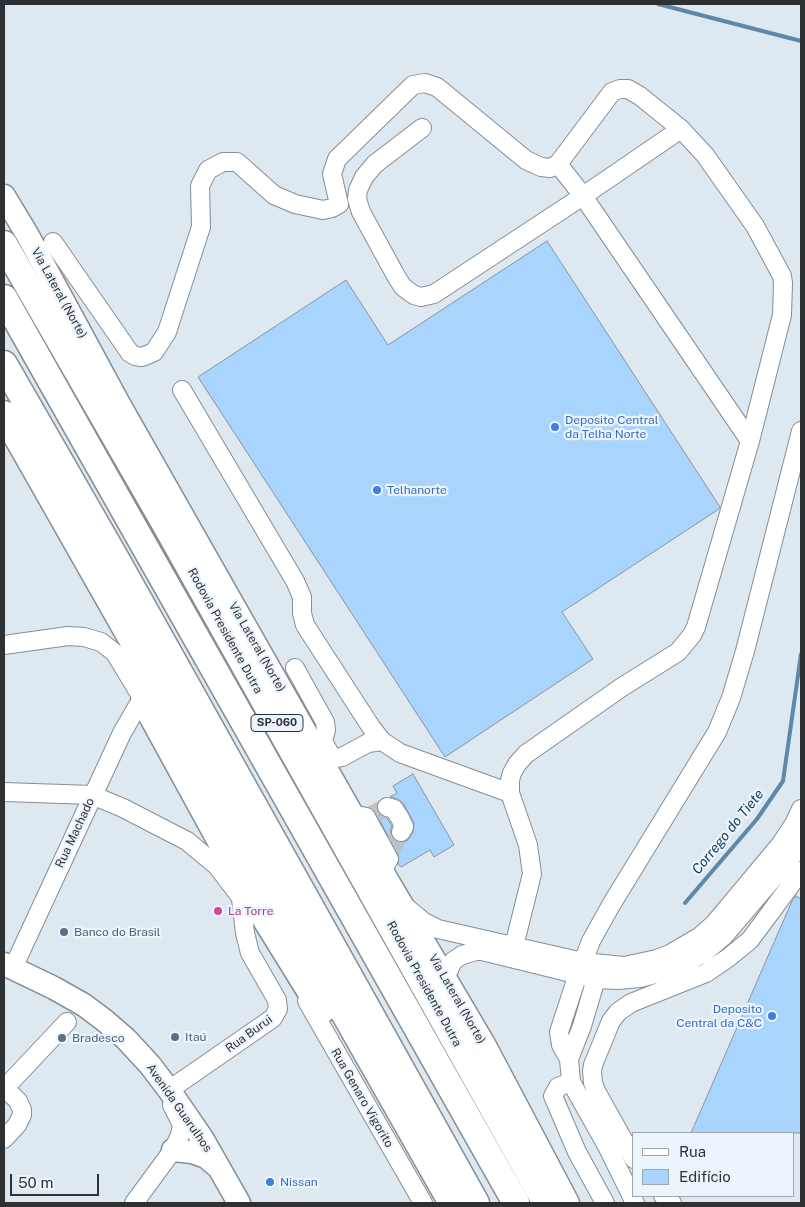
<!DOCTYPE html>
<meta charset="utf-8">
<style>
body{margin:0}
#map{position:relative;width:805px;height:1207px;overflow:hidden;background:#dee8f0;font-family:"Public Sans",sans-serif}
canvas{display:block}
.frame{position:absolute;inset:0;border:5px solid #2e3134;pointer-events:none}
.legend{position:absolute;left:632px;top:1132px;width:162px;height:65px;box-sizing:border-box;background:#ecf5fe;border:1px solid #a0a7ad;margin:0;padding:6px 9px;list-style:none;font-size:15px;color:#2e3134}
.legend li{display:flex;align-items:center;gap:10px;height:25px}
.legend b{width:25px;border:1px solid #a0a7ad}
.scale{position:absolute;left:10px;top:1174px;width:89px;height:22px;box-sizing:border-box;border:2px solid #2e3134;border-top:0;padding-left:6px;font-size:15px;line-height:18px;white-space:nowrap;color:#2e3134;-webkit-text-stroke:4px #ecf5fe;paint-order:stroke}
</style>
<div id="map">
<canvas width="805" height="1207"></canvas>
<div class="frame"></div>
<ul class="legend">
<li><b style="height:6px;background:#fff"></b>Rua</li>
<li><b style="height:14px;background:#a8d4fd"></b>Edifício</li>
</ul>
<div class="scale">50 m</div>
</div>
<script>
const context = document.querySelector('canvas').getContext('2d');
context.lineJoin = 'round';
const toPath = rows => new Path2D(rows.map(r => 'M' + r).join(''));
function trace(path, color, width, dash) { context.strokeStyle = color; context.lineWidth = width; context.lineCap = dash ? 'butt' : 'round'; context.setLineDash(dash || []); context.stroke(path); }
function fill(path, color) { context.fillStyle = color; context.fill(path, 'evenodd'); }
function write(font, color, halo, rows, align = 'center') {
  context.font = font + ' "Public Sans",sans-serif'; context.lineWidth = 4.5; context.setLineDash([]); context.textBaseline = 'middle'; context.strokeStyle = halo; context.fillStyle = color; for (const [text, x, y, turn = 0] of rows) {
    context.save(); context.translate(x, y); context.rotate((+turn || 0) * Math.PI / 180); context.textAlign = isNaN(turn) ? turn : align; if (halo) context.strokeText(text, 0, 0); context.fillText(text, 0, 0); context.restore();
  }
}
const stream = toPath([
 [658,4,801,41],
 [685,903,757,819,783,781,801,654]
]);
const building = toPath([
 [547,241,720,507,719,509,562,612,593,659,445,757,198,377,346,280,388,345,547,241],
 [413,774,454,845,434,857,430,850,401,867,398,864,398,854,375,812,371,808,377,805,379,814,387,818,392,826,390,831,392,837,395,841,400,843,407,841,413,832,414,823,403,803,398,799,390,797,397,793,393,786,413,774],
 [796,896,801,899,801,1133,691,1133,792,901,796,896]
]);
const minorTunnel = toPath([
 [371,815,387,807],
 [391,850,401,832]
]);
const minor = toPath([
 [422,128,375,164,364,177,358,190,357,199,361,212,396,276,403,287,414,295,421,297,434,294,583,196,681,129,705,155,755,226,782,276,783,283,782,315,750,441,696,627,692,635,678,652,622,687,526,754,517,764,512,773,510,780,510,793,528,845,532,874,514,946],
 [558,164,583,196,750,441],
 [53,242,130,353,135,356,142,357,154,352,167,332,201,227,200,186,208,170,223,162,237,162,274,195,295,204,323,210,332,208,339,204,332,174,337,159,413,85,425,83,437,87,526,160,541,167,550,168,558,164,612,92,620,89,628,89,640,96,681,129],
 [182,390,295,581,302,597,302,613,305,625,371,727,382,741,400,753,510,793],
 [4,645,68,636,84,637,101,642,115,653,144,701,137,707,122,733,13,968],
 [295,668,325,722,326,730,323,741,331,756,335,758,342,757,368,743,382,741],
 [4,792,92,795,123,808,187,841,217,866,239,895],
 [387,807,394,809,400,818,404,827,401,832],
 [352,814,366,817,389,859,382,871],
 [407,908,424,922,438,929,583,962,624,966,657,959,670,954,699,937,714,924,780,845,794,824,801,809],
 [583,962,591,941,611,905,717,732,731,698,745,651,801,431],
 [596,979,582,1026,569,1059,571,1082,607,1146,635,1203],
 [447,982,447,974,453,961,462,955,476,951,482,951,596,979,618,980,640,978,674,969,704,953,724,936,793,855,801,841],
 [307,1001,423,1203],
 [569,1059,561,1045,559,1032,578,974],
 [571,1082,558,1087,553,1096,577,1152,605,1203],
 [4,1089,67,1022],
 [169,1090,273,1018,278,1009,277,1000,250,953,245,933,241,899],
 [4,1139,17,1125,22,1115,22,1110,18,1101,5,1088],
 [634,1159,597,1093,593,1083,592,1071,593,1065,611,1021,618,1012,631,1003,706,973,728,958,750,940,801,871],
 [663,1196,672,1203],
 [134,1203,173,1150,180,1135,182,1125,172,1105]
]);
const major = toPath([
 [4,196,27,234,119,404,352,814,382,871,484,1044,568,1203],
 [4,964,54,988,84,1005,104,1020,126,1039,150,1065,169,1090,202,1138,239,1203],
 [173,1150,192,1152,206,1157,218,1167]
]);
const highway = toPath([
 [4,244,164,522,546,1203],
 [4,298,516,1203],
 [4,364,116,559,476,1203],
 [4,414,452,1203],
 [144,701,247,889,322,1010]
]);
const markers = [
 [555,427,5,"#3f7fe0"],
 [377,490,5,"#3f7fe0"],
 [218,911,5,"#d1479c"],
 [64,932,5,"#5c6f8a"],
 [772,1016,5,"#3f7fe0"],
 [175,1037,5,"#5c6f8a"],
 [62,1038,5,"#5c6f8a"],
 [270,1182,5,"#3f7fe0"]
];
const shields = [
 [277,723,52]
];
const shieldNames = [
 ["SP-060",277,723]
];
const streetNames = [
 ["Via Lateral (Norte)",59,293,61],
 ["Rodovia Presidente Dutra",225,631,61],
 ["Via Lateral (Norte)",257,647,60],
 ["Rua Machado",75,833,-65],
 ["Rodovia Presidente Dutra",424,984,61],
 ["Via Lateral (Norte)",457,999,60],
 ["Rua Burui",249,1034,-36],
 ["Rua Genaro Vigorito",362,1098,60],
 ["Avenida Guarulhos",179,1108,55]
];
const shopNames = [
 ["Deposito Central",565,420],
 ["da Telha Norte",565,434],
 ["Telhanorte",387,490],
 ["Deposito",762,1009,"right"],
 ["Central da C&C",762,1023,"right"],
 ["Nissan",280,1182]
];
const hotelNames = [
 ["La Torre",228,911]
];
const serviceNames = [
 ["Banco do Brasil",74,932],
 ["Itaú",185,1037],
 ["Bradesco",72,1038]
];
const waterNames = [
 ["Corrego do Tiete",728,832,-51]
];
trace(stream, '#5d88a9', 4);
fill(building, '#a8d4fd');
trace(building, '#8b949c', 1);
trace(minorTunnel, '#bbc3ca', 18, [18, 9]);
trace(minor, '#858d95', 20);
trace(major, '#858d95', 25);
trace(highway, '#858d95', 29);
trace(minor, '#fff', 18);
trace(major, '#fff', 22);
trace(highway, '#fff', 26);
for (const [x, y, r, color] of markers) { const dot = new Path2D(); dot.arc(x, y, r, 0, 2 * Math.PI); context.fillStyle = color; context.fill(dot); trace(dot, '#ecf5fe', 2); }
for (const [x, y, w] of shields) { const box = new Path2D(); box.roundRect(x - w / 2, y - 8.5, w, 17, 4); context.fillStyle = '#ecf5fe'; context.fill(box); trace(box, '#2e3134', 1); }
write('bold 11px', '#2e3134', null, shieldNames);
write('12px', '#2e3134', '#ecf5fe', streetNames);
write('12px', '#366cbe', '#ecf5fe', shopNames, 'left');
write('12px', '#b23c85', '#ecf5fe', hotelNames, 'left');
write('12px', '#4e5e75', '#ecf5fe', serviceNames, 'left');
write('italic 14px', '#0c3c5b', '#ecf5fe', waterNames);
</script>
